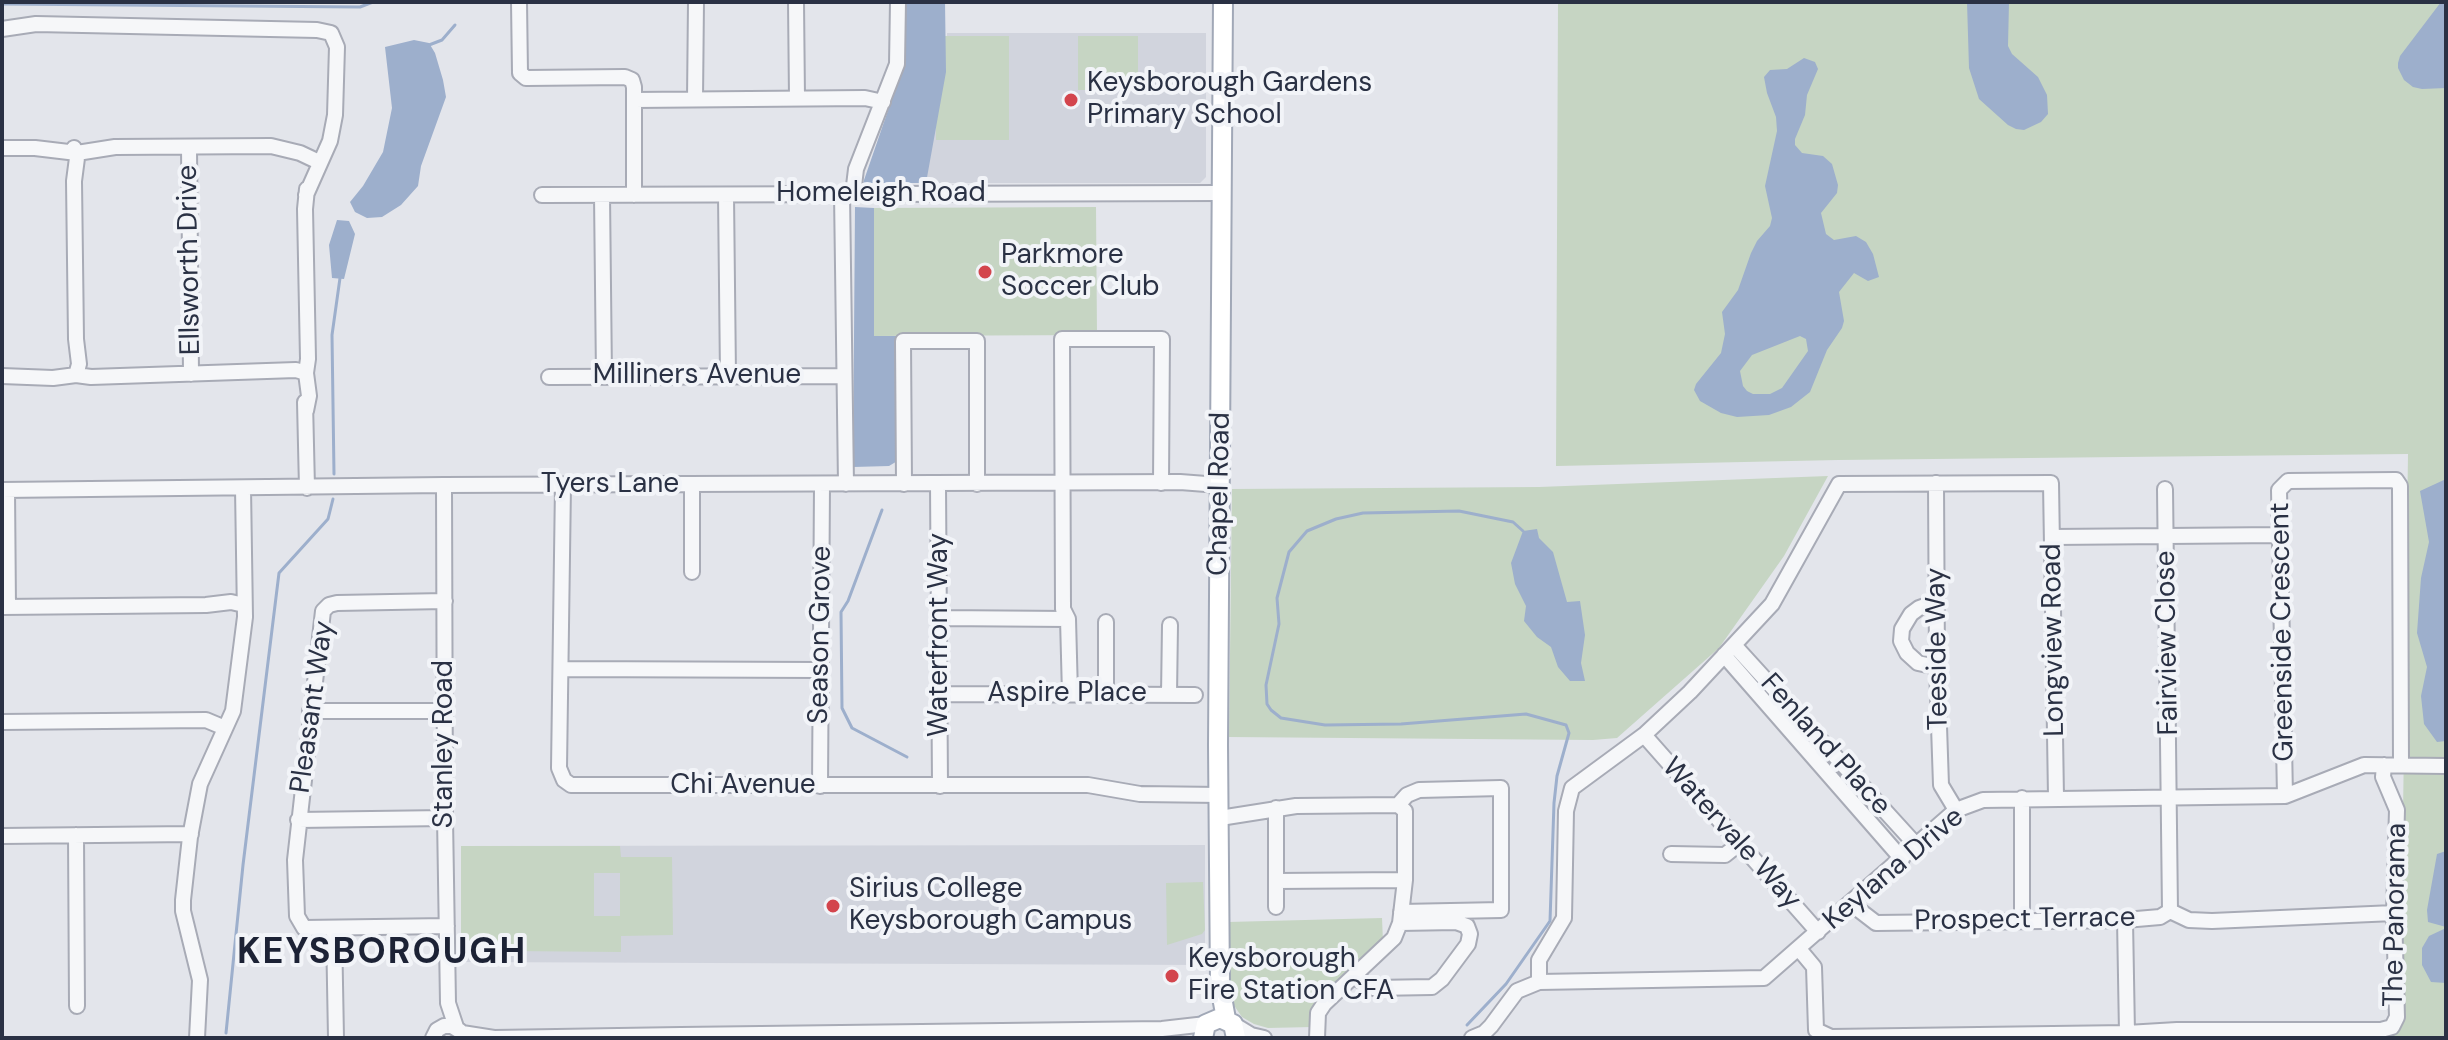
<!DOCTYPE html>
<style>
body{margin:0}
#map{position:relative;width:2448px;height:1040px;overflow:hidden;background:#e3e5eb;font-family:"DM Sans",sans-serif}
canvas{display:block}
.frame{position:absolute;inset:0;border:4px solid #2a3144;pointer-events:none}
</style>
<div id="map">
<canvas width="2448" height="1040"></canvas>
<div class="frame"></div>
</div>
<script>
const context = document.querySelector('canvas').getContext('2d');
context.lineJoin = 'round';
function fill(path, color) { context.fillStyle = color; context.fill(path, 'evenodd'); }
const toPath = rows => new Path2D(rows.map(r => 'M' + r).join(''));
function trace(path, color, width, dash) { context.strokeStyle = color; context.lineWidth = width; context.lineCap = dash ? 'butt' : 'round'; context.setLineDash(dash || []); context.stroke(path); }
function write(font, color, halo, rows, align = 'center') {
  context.font = font + ' "DM Sans",sans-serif'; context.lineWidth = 8; context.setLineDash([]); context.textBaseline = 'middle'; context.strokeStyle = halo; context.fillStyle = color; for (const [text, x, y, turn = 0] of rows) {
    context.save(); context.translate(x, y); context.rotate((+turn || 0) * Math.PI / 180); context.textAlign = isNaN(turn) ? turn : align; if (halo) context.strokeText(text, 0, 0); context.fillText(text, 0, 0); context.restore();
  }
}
const built = toPath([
 [947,33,1206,33,1206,177,1200,183,926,183,926,129,946,72],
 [1205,845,1205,965,462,962,461,846]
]);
const green = toPath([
 [1558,2,2446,2,2446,1038,1990,1038,2400,1030,2408,454,1838,460,1556,466],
 [935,36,1009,36,1009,140,936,140],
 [1078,36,1138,36,1138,90,1078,90],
 [1096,207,1097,335,874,336,874,208],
 [1828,476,1784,556,1719,648,1617,738,1593,740,1229,737,1232,489,1539,487],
 [461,846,620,846,621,857,672,857,673,935,621,936,621,952,511,951,477,943,461,943],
 [594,873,620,873,620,916,594,916],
 [1203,882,1205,930,1202,934,1167,945,1166,883],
 [1382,918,1383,942,1312,1027,1268,1028,1254,1024,1242,1017,1233,1004,1228,1003,1228,922]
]);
const water = toPath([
 [904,2,945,2,946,72,926,183,863,183,904,64],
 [1967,2,2009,2,2008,46,2012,54,2038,77,2047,95,2048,114,2041,122,2024,130,2016,129,2008,125,1979,99,1969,68],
 [2441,2,2446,2,2446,88,2422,89,2413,87,2404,80,2398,68,2398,63,2400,56],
 [414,40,429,43,435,53,443,80,446,97,421,166,418,186,401,205,382,217,367,218,355,212,350,202,363,186,383,152,392,108,385,47],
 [1804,58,1815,62,1818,69,1807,95,1805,115,1795,139,1795,145,1802,153,1823,156,1832,164,1838,185,1837,193,1821,213,1826,234,1834,240,1856,236,1866,242,1873,254,1879,277,1868,281,1854,273,1839,292,1844,321,1842,328,1827,350,1810,392,1791,407,1769,415,1737,417,1721,413,1700,401,1694,390,1696,384,1721,353,1725,334,1722,312,1738,290,1751,253,1757,241,1770,226,1772,218,1765,186,1777,131,1776,117,1767,93,1764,77,1770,70,1787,69],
 [1800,336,1806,339,1808,351,1782,388,1770,394,1753,394,1747,391,1743,386,1740,371,1752,355],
 [855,207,874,208,874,336,899,336,899,460,889,466,853,467],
 [337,220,349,221,355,234,344,279,332,278,329,245],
 [2446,479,2446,741,2437,742,2424,724,2421,696,2427,667,2417,633,2421,578,2429,542,2420,491],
 [1537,529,1539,538,1553,552,1567,602,1580,601,1585,635,1581,663,1585,681,1570,681,1558,667,1551,647,1537,637,1524,621,1526,606,1515,584,1511,563,1523,531],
 [2446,851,2446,927,2428,922,2427,910,2437,854],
 [2446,928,2446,983,2431,982,2422,965,2422,948,2429,936]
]);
const stream = toPath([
 [2,4,360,7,373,2],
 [429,45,442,40,455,25],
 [334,474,332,335,340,278],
 [882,510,848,601,841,612,842,708,852,728,907,757],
 [1467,1025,1506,984,1550,921,1554,803,1557,776,1569,733,1566,725,1526,714,1401,724,1325,725,1281,718,1271,710,1267,704,1266,685,1279,624,1277,598,1289,552,1307,531,1336,519,1363,513,1459,511,1513,522,1523,531],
 [226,1033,243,865,279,573,328,519,333,499]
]);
const minor = toPath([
 [519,2,520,73,526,78,625,77,632,80,634,87,634,195],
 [796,2,797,98],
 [2,29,36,24,317,30,331,33,337,47,335,115,330,141,306,195],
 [695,99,696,2],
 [634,100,865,98,883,102],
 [189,147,191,374],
 [2,148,35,148,77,153,115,147,271,146,300,153,319,162],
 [74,148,77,158,74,181,76,339,79,364,76,375],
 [842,194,846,484],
 [853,194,856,169,897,64,898,2],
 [542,195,1220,193],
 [602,195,604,377],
 [726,195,728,376],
 [2,376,53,378,76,375,91,377,296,370,306,373],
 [549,377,844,376],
 [305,402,307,488],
 [306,411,309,396,306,373,308,359,305,209,307,189],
 [1936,483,1937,667,1941,785,1956,810],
 [904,484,903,341,977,341,977,484],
 [938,484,940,786],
 [444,485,445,818,448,1003,456,1027],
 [563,485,559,768,564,780,571,785,1088,785,1140,794,1220,795],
 [692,485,692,572],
 [2165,489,2170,911],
 [2,490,444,485,1180,482,1219,485],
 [7,490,8,607],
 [2053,537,2280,535],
 [445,601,337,603,329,605,323,611,295,860,297,916,304,928,447,926],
 [1936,602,1919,608,1911,614,1902,629,1901,641,1907,653,1918,663,1937,667],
 [2,607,206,605,231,602,244,605],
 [939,618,1068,619],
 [1734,645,1917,846],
 [1724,655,1902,859],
 [561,669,821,670],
 [940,694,1195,695],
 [1070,694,1068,619,1063,609,1062,339,1162,339,1161,483],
 [1106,694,1106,622],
 [1169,695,1170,625],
 [310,711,444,711],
 [2,722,206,720,225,728],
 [1644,735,1818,932],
 [820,786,822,485],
 [2285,796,2279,490,2288,481,2396,480,2400,486,2401,765],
 [1398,805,1407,795,1419,790,1501,788,1501,910,1401,912],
 [1276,808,1276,907],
 [1220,818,1296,806,1398,805,1405,811,1405,880,1400,923,1394,938,1324,1004,1318,1013,1317,1038],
 [298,820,445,818],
 [76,835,77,1006],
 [2,836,191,834],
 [1671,854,1725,855,1740,843],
 [1276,881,1405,880],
 [1850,903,1876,923,2125,920,2160,917,2170,911,2189,920,2212,921,2394,913],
 [2125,920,2127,1033],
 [2022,921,2022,798],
 [334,929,336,1038],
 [1799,949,1814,967,1816,1030,1831,1037,2127,1033,2177,1030,2381,1030,2392,1027,2397,1017,2394,913,2397,810,2383,777,2384,765],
 [1354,977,1374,988,1432,987,1442,979,1468,944,1470,934,1467,926,1456,922,1400,923],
 [1539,982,1539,960,1564,918,1566,811,1572,788,1644,735,1690,692,1772,604,1839,484,2051,483,2056,797],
 [1233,1024,1251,1035,1264,1038],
 [462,1033,494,1038,681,1035,1162,1029,1206,1024],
 [197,1038,200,980,183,911,183,900,190,837,200,784,233,711,245,617,243,488],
 [433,1038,437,1030,444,1026,452,1026,460,1031],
 [1472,1038,1484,1033,1491,1026,1517,991,1539,982,1764,978,1956,810,1983,800,2285,796,2364,765,2446,766]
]);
const major = toPath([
 [1223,2,1218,745,1220,986,1226,1019],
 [1203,1038,1206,1024,1220,1018,1233,1024,1236,1038]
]);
const markers = [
 [1071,100,8,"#d3454d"],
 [985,272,8,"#d3454d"],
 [833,906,8,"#d3454d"],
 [1172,976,8,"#d3454d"]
];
const poiNames = [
 ["Keysborough Gardens",1087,84],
 ["Primary School",1087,116],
 ["Parkmore",1001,256],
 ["Soccer Club",1001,288],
 ["Sirius College",849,890],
 ["Keysborough Campus",849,922],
 ["Keysborough",1188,960],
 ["Fire Station CFA",1188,992]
];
const streetNames = [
 ["Homeleigh Road",881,194],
 ["Ellsworth Drive",190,260,-91],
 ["Milliners Avenue",697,376],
 ["Tyers Lane",610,485],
 ["Chapel Road",1220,494,-89],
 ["Greenside Crescent",2283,632,-91],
 ["Season Grove",821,635,-89],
 ["Waterfront Way",940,635,-90],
 ["Longview Road",2054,640,-91],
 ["Fairview Close",2168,643,-91],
 ["Teeside Way",1938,649,-91],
 ["Aspire Place",1067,694],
 ["Pleasant Way",313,707,-82],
 ["Stanley Road",445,744,-90],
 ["Fenland Place",1825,745,48],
 ["Chi Avenue",743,786],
 ["Watervale Way",1731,834,48],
 ["Keylana Drive",1894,869,-40],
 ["The Panorama",2396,915,-89],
 ["Prospect Terrace",2025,920,-1]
];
const districtNames = [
 ["KEYSBOROUGH",382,954]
];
fill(built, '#d1d4dd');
fill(green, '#c6d5c3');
fill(water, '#9dafcc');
trace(stream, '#9dafcc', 3);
trace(minor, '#a8abb6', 18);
trace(major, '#a1a8b7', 22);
trace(minor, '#f6f7f9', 14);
trace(major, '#fff', 18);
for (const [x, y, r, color] of markers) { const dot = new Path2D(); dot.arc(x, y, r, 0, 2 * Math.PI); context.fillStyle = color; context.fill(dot); trace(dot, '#f2f4f8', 3); }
write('28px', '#2a3144', '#f2f4f8', poiNames, 'left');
write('28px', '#2a3144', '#f2f4f8', streetNames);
context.letterSpacing = '2px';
write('bold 36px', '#1c2235', '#f2f4f8', districtNames);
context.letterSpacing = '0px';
</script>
